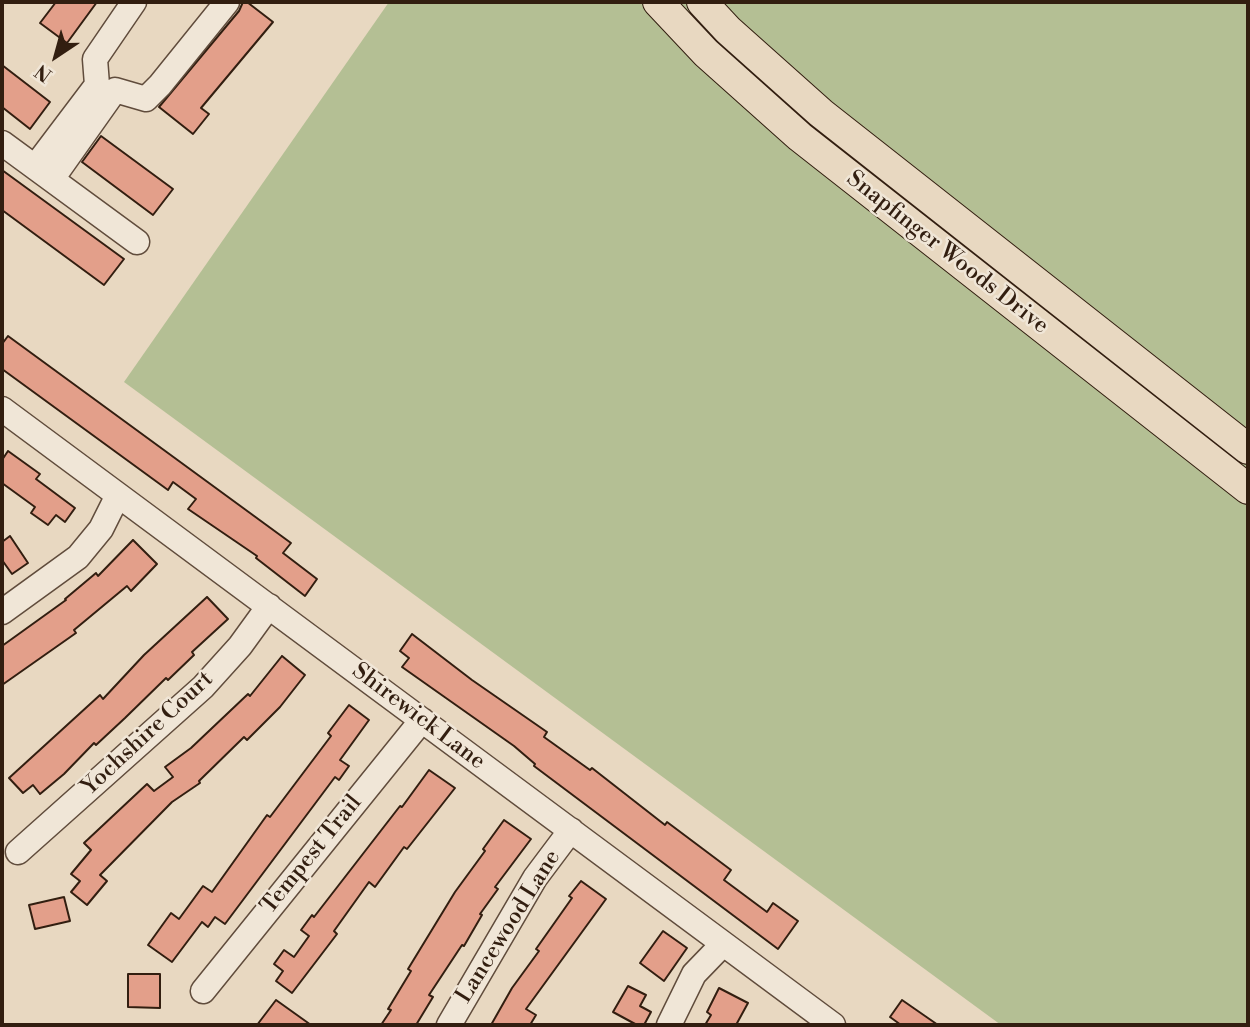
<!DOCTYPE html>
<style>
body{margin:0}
#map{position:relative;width:1250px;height:1027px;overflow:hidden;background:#e8d8c1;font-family:"Libre Bodoni",serif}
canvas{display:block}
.frame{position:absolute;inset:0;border:4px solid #321e10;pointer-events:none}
.north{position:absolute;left:21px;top:21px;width:70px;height:70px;-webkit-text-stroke:5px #f0e6d7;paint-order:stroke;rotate:216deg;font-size:19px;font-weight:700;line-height:28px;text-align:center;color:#321e10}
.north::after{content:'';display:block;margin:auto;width:24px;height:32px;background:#321e10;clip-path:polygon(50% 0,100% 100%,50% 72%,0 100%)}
</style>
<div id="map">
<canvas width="1250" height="1027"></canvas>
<div class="frame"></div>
<div class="north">N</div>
</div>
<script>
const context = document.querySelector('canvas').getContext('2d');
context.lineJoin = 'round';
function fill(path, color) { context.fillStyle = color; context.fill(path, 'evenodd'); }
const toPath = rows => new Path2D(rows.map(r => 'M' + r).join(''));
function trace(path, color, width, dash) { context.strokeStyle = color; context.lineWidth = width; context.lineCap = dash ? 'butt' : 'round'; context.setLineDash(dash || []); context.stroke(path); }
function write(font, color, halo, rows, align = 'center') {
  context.font = font + ' "Libre Bodoni",serif'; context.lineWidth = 5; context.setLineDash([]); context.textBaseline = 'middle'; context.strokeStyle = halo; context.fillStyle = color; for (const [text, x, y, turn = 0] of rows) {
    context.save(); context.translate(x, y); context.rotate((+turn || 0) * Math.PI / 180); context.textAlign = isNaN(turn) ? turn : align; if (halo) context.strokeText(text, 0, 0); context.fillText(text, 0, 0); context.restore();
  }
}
const green = toPath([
 [389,2,1248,2,1248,1025,1001,1025,124,382]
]);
const building = toPath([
 [56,2,97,2,67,43,40,23,56,2],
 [243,2,247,2,273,22,201,108,209,114,193,134,159,107,239,11,243,2],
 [2,65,50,102,30,129,2,107,2,65],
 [101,136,173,189,153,215,82,162,101,136],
 [2,170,124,259,104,285,2,210,2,170],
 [8,336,291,543,283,553,317,579,305,596,256,558,257,556,188,509,196,499,173,482,168,490,2,369,2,344,8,336],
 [8,451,40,474,36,479,75,508,65,522,56,515,48,525,31,513,35,507,2,483,2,460,8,451],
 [10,536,28,563,12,574,2,560,2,542,10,536],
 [133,540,157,564,131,591,127,586,74,630,76,633,2,685,2,646,66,600,65,599,96,573,98,576,133,540],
 [207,597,228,619,192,652,194,655,168,680,166,678,125,718,96,745,94,743,64,774,40,794,33,785,23,793,9,778,100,695,103,699,144,655,207,597],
 [412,634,472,680,547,732,544,737,590,770,592,768,665,825,667,822,731,870,724,880,767,912,773,903,798,921,778,949,534,766,535,764,514,746,402,667,409,658,400,651,412,634],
 [282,656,305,675,280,707,247,740,244,737,199,781,200,783,172,802,100,875,107,881,87,905,71,892,80,881,71,874,91,850,84,843,147,784,154,791,173,777,165,767,191,748,248,694,250,696,282,656],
 [349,705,369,720,340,760,349,766,339,780,335,777,225,924,215,917,208,927,202,922,172,962,148,945,171,913,179,919,203,886,212,892,267,815,270,817,331,736,328,733,349,705],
 [429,770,455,788,407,849,404,847,375,887,369,882,334,931,337,934,292,993,276,981,283,971,274,964,284,950,294,957,309,936,301,930,312,915,314,917,400,806,402,807,429,770],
 [504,820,531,839,495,887,498,889,480,914,482,915,464,946,462,945,429,995,433,997,416,1025,381,1025,391,1010,388,1009,411,971,408,969,455,892,485,851,483,849,504,820],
 [581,881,606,899,526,1009,536,1015,530,1025,491,1025,512,988,539,951,536,949,572,898,569,896,581,881],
 [64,897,70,921,35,929,29,905,64,897],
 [663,931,687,948,664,981,640,963,663,931],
 [128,974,160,974,160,1008,128,1007,128,974],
 [628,986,646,995,640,1006,651,1012,644,1025,637,1025,613,1012,628,986],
 [719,988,748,1003,736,1025,705,1025,711,1015,707,1012,719,988],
 [276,1000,311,1025,257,1025,276,1000],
 [902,1000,938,1025,901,1025,890,1017,902,1000]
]);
const minor = toPath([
 [2,143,137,242],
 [35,167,97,85,95,59,134,2],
 [52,179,115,90,146,99,160,85,227,2],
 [2,409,833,1025],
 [2,612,78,557,101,529,118,495],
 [18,852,203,687,240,646,269,606],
 [203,991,422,720],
 [449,1025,535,878,571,830],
 [669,1025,694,974,723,944]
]);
const major = toPath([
 [658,2,706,53,800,137,1248,489],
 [702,2,728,30,821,113,1248,449]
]);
const streetNames = [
 ["Snapfinger Woods Drive",947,253,38],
 ["Shirewick Lane",418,717,37],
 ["Yochshire Court",148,734,-43],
 ["Tempest Trail",312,855,-51],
 ["Lancewood Lane",509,927,-58]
];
fill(green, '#b4bf94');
fill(building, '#e39f8a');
trace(building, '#321e10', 2);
trace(minor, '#604c3c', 27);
trace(major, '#321e10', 32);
trace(minor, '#f0e6d7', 24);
trace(major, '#e8d8c1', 30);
write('23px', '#321e10', '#f0e6d7', streetNames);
</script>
